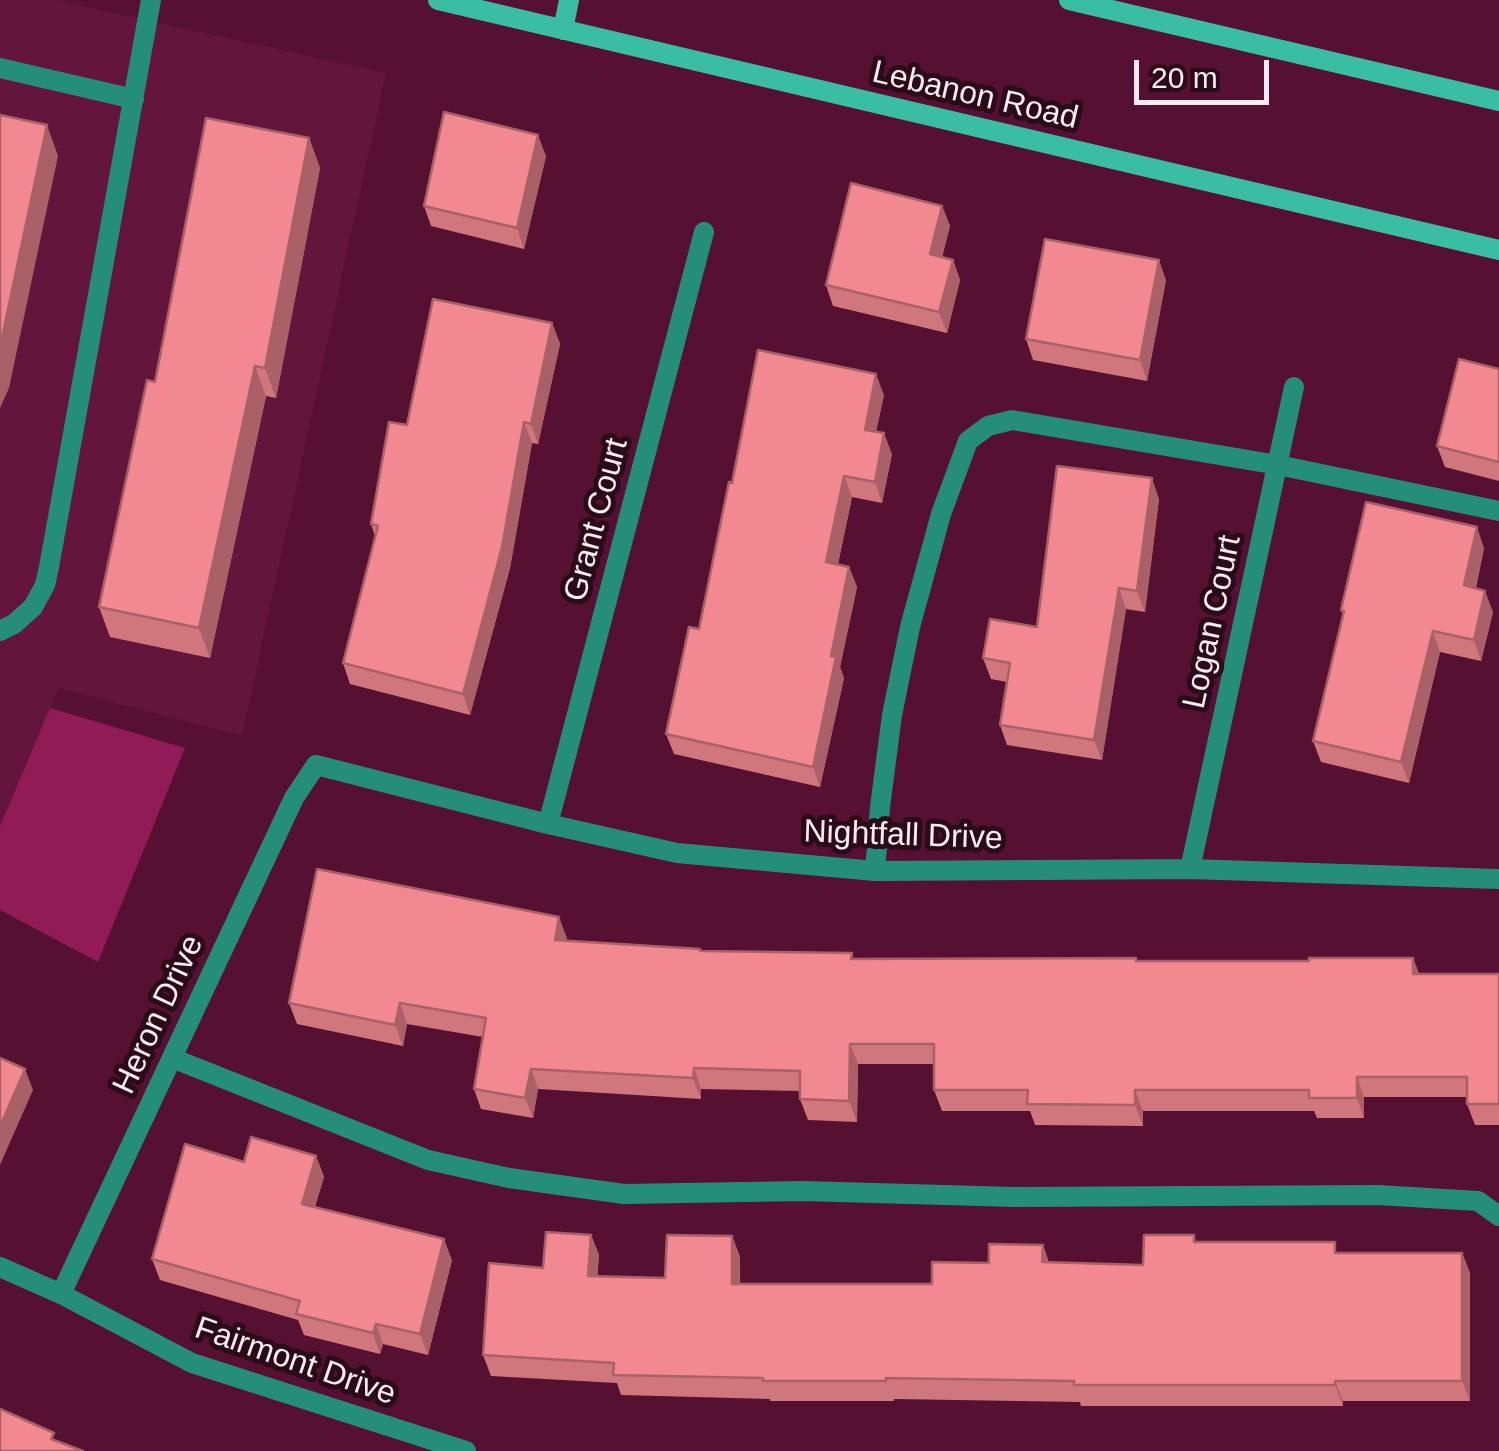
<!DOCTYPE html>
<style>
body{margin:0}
#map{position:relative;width:1499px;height:1451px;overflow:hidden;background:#561032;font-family:Helvetica,sans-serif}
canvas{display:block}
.scale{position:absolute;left:1134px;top:60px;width:135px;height:45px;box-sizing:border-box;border:5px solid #fdebf1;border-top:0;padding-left:12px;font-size:30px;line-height:35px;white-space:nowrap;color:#fdebf1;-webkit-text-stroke:8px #2a0c19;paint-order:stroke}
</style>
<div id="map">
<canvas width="1499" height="1451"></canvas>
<div class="scale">20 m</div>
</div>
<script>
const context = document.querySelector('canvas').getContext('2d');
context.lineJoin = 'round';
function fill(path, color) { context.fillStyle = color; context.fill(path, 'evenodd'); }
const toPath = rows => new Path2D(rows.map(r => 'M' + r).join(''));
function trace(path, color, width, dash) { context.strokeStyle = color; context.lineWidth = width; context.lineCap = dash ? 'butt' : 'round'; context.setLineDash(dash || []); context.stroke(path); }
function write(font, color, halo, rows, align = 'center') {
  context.font = font + ' Helvetica,sans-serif'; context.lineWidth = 10; context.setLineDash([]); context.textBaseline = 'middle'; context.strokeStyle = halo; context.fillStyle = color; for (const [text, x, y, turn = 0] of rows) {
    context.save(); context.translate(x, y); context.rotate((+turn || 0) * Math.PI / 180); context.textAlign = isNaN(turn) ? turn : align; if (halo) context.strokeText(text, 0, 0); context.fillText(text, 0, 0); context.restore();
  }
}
const built = toPath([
 [0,0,55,0,386,73,242,736,59,688,0,826]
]);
const green = toPath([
 [50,708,185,748,98,962,0,910,0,826]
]);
const service = toPath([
 [0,68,134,99],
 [0,631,14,624,33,607,45,585,49,567,151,0],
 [875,871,880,807,892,715,910,627,941,514,968,441,988,426,1012,420,1278,465,1499,511],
 [172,1058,428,1160,509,1178,624,1194,803,1191,1015,1197,1378,1195,1478,1201,1499,1216]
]);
const minor = toPath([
 [548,824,704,232],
 [1190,869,1294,387],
 [0,1267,61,1294,192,1363,466,1451],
 [61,1294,294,798,316,765,548,824,677,853,875,871,1190,869,1499,879]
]);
const secondary = toPath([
 [438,0,1499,250],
 [1069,0,1499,101],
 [563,30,569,0]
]);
const wall = toPath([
 [309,138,320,168,276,398,266,396,210,658,110,637,99,607,155,382],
 [546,156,524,249,431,226,424,206],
 [942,206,950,226,942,257,953,260,960,280,947,333,833,306,826,285],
 [1166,280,1147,381,1033,360,1026,339],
 [552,323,560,344,538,444,532,443,510,568,470,715,350,684,343,663,375,536,371,524,407,425],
 [1499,369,1499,481,1445,467,1437,446],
 [884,395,876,431,892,454,882,503,852,497,838,564,849,567,857,587,840,667,844,678,820,787,674,754,666,734,699,629,732,483],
 [1159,499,1145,612,1126,609,1102,760,1007,745,1000,725,1007,682,991,679,983,658,1037,627],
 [1484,548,1476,588,1493,612,1481,661,1440,652,1409,783,1321,762,1313,741,1343,615,1341,610],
 [567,938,566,941,701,951,854,959,1136,958,1137,961,1309,961,1413,958,1419,974,1499,974,1499,1125,1475,1125,1467,1104,1467,1097,1364,1097,1364,1118,1317,1118,1314,1111,1143,1111,1143,1126,1035,1125,1030,1111,942,1111,934,1090,934,1064,858,1064,857,1122,808,1120,800,1099,800,1091,701,1089,701,1099,538,1089,533,1118,481,1109,474,1089,483,1037,407,1024,403,1046,297,1024,289,1003],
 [316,1156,324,1177,315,1207,452,1260,428,1355,383,1344,380,1354,304,1335,298,1320,160,1280,152,1259,244,1162],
 [591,1235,599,1255,597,1276,665,1278,732,1236,740,1257,740,1284,932,1284,1043,1245,1049,1263,1143,1265,1197,1242,1339,1253,1462,1253,1470,1273,1470,1401,1343,1401,1343,1406,1081,1406,1080,1402,894,1399,894,1401,770,1401,770,1399,621,1395,617,1383,491,1376,483,1355,543,1268]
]);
const shadedWall = toPath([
 [47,125,58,156,9,388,0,408,0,347],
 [538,135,546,156,524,249,517,228],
 [309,138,320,168,276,398,265,368],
 [942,206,950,226,938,274,930,254],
 [953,260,960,280,947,333,939,312],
 [1159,260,1166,280,1147,381,1140,360],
 [552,323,560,344,538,444,531,424],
 [255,366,266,396,210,658,199,628],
 [876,374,884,395,872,451,865,430],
 [524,422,532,443,510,568,470,715,463,694],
 [884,433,892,454,882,503,875,482],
 [844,476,852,497,834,583,826,562],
 [1152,478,1159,499,1145,612,1137,591],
 [1477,527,1484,548,1472,605,1464,585],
 [849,567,857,587,840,667,844,678,820,787,813,767,831,656],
 [1119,588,1126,609,1102,760,1094,740],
 [1485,591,1493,612,1481,661,1474,640],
 [1433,631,1440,652,1409,783,1401,762],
 [559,917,567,938,562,961,555,940],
 [1413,958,1421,979,1413,974],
 [400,1003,407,1024,403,1046,395,1025],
 [850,1044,858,1064,857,1122,849,1101],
 [694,1068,701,1089,701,1099,693,1078],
 [25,1069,33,1090,0,1165,0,1127],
 [531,1069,538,1089,533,1118,525,1098],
 [1357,1077,1364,1097,1364,1118,1357,1098],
 [1135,1090,1143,1111,1143,1126,1135,1105],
 [316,1156,324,1177,309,1225,302,1204],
 [591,1235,599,1255,596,1297,588,1276],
 [732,1236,740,1257,739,1305,732,1284],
 [444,1239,452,1260,428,1355,420,1334],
 [1043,1245,1050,1266,1042,1262],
 [1462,1253,1470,1273,1470,1401,1462,1381],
 [376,1324,383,1344,380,1354,373,1333],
 [1335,1381,1343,1401,1343,1406,1335,1385]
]);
const building = toPath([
 [444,112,538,135,517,228,424,206,444,112],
 [0,115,47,125,0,347,0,115],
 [206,118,309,138,265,368,255,366,199,628,99,607,147,380,155,382,206,118],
 [851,183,942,206,930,254,953,260,939,312,826,285,851,183],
 [1045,239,1159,260,1140,360,1026,339,1045,239],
 [433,299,552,323,531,424,524,422,502,547,463,694,343,663,378,526,371,524,389,422,407,425,433,299],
 [758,350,876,374,865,430,884,433,875,482,844,476,826,562,849,567,831,656,836,657,813,767,666,734,689,627,699,629,729,482,732,483,758,350],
 [1459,359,1499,369,1499,462,1437,446,1459,359],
 [1057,466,1152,478,1137,591,1119,588,1094,740,1000,725,1010,663,983,658,990,619,1037,627,1057,466],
 [1366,502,1477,527,1464,585,1485,591,1474,640,1433,631,1401,762,1313,741,1344,611,1341,610,1366,502],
 [317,869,559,917,555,940,700,949,700,951,852,953,851,959,1136,958,1136,961,1309,961,1309,958,1413,958,1413,974,1499,974,1499,1104,1467,1104,1467,1077,1357,1077,1357,1098,1309,1098,1309,1090,1135,1090,1135,1105,1027,1104,1028,1090,934,1090,934,1044,850,1044,849,1101,800,1099,800,1071,694,1068,693,1078,531,1069,525,1098,474,1089,486,1018,400,1003,395,1025,289,1003,317,869],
 [0,1058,25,1069,0,1127,0,1058],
 [251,1137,316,1156,302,1204,444,1239,420,1334,376,1324,373,1333,296,1314,300,1301,152,1259,185,1144,244,1162,251,1137],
 [546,1232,591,1235,588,1276,665,1278,667,1235,732,1236,732,1284,932,1284,932,1262,989,1263,989,1244,1043,1245,1042,1262,1143,1265,1144,1235,1194,1235,1194,1242,1335,1242,1335,1253,1462,1253,1462,1381,1335,1381,1335,1385,1074,1385,1074,1381,886,1378,886,1381,763,1381,763,1378,613,1375,614,1363,483,1355,489,1263,543,1268,546,1232],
 [0,1409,54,1433,51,1439,83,1451,0,1451,0,1409]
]);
const streetNames = [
 ["Lebanon Road",975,96,13],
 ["Grant Court",597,520,-75],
 ["Logan Court",1213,622,-78],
 ["Nightfall Drive",903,836,2],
 ["Heron Drive",159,1015,-65],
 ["Fairmont Drive",295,1362,19]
];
fill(built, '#63153c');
fill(green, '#901b56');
trace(service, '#248e79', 20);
trace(minor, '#248e79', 20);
trace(secondary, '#3abea3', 20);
fill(wall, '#d0767d');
fill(shadedWall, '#a96066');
fill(building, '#f28991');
trace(building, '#a96066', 2.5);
write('32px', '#fdebf1', '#2a0c19', streetNames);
</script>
